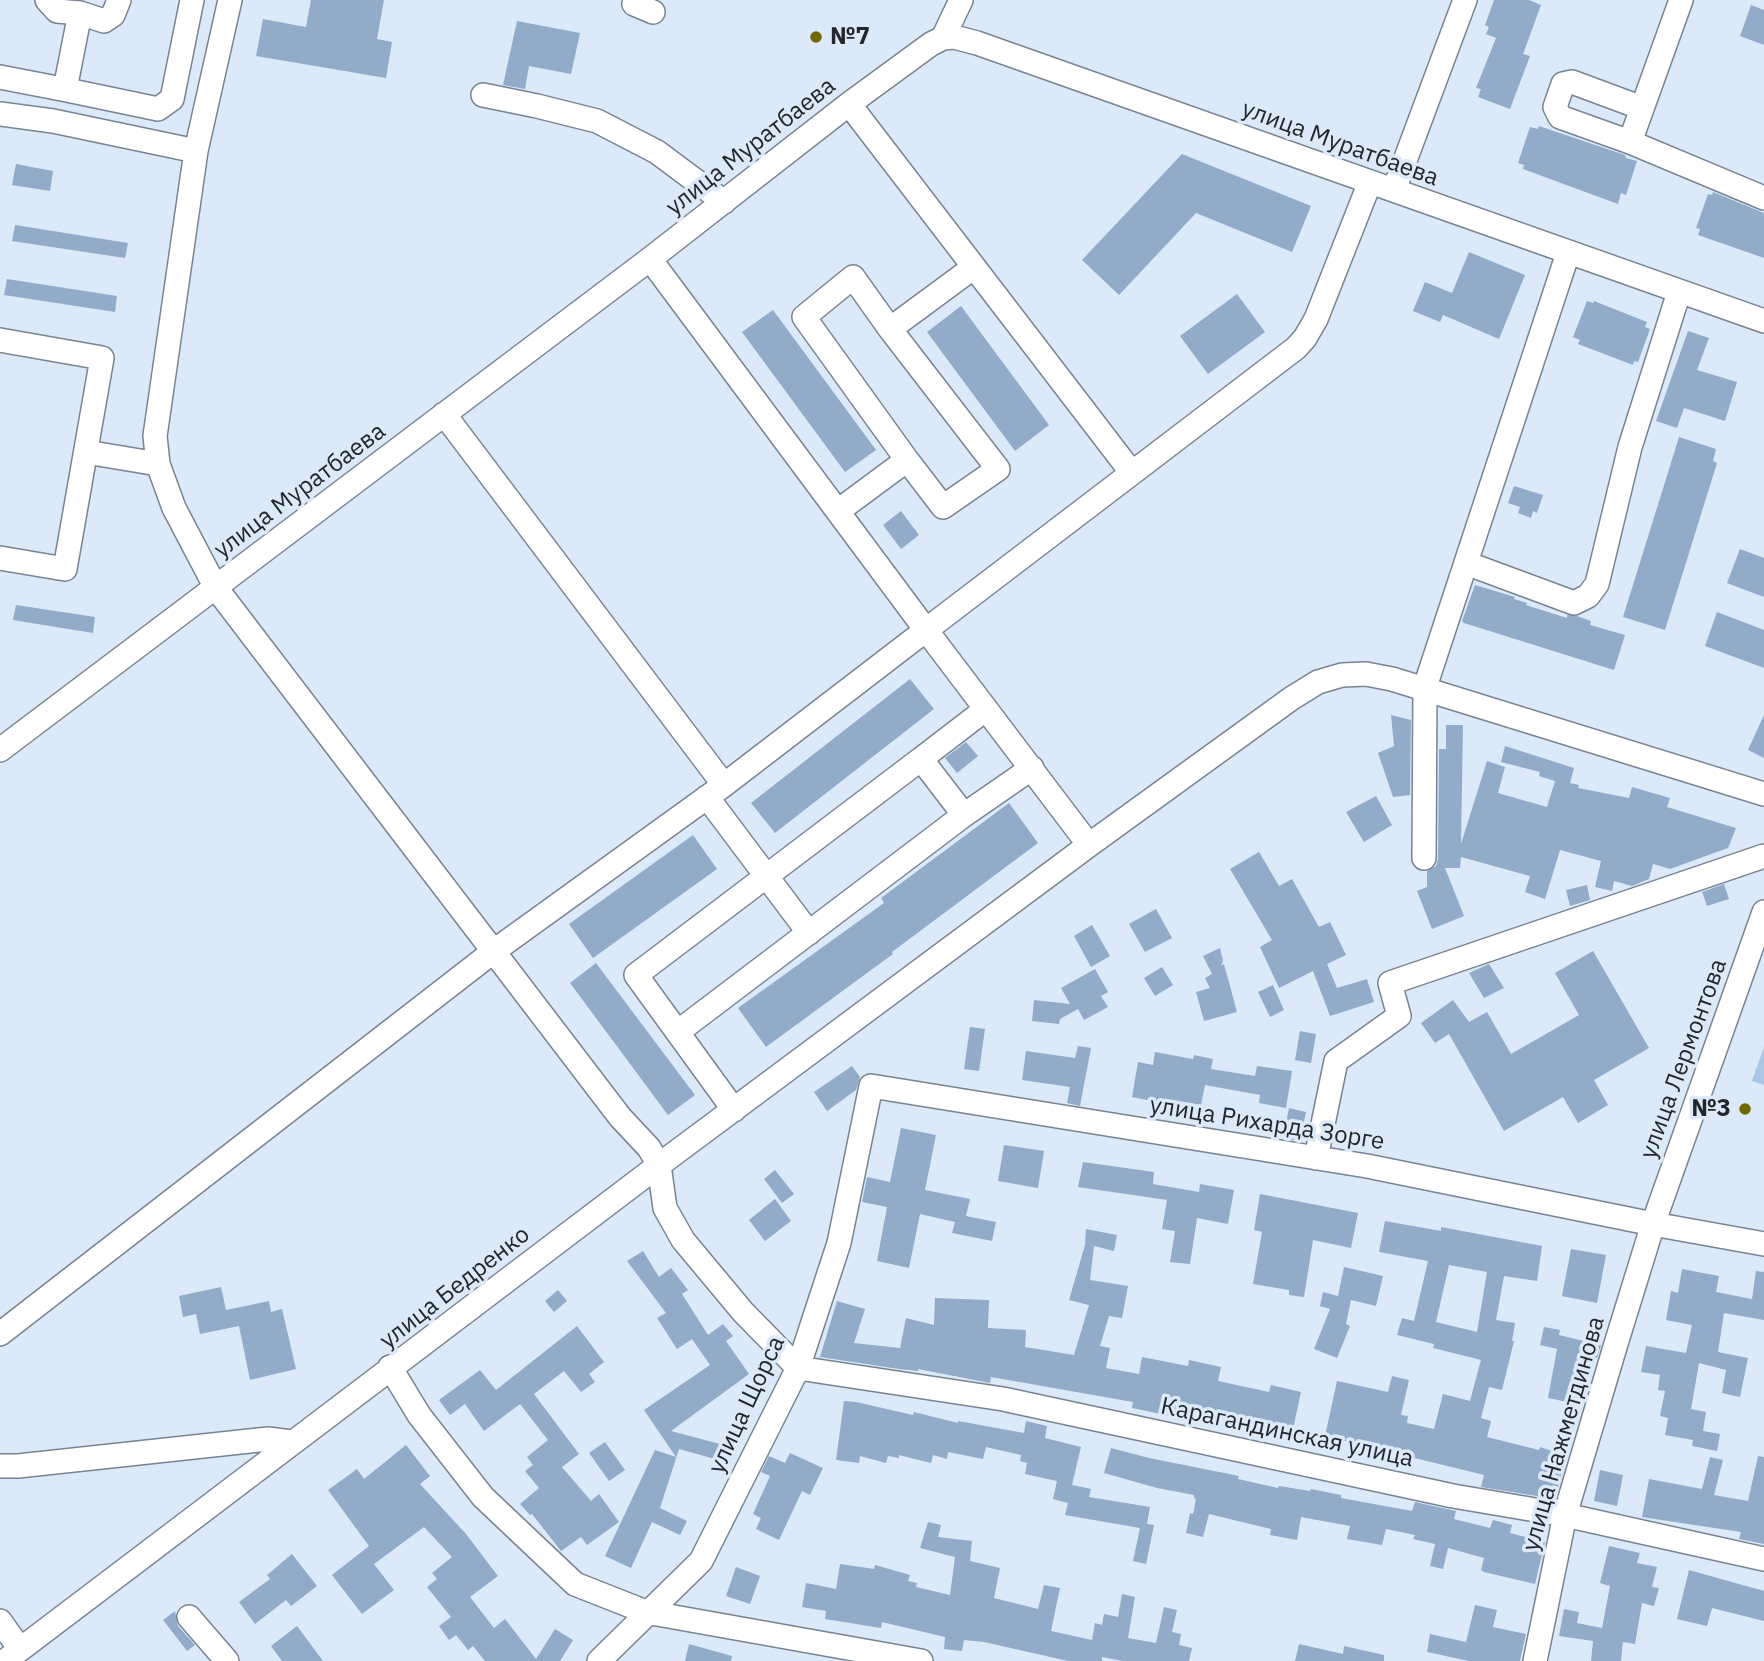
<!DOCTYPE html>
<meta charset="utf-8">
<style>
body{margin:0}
canvas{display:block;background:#dbe9f9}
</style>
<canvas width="1764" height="1661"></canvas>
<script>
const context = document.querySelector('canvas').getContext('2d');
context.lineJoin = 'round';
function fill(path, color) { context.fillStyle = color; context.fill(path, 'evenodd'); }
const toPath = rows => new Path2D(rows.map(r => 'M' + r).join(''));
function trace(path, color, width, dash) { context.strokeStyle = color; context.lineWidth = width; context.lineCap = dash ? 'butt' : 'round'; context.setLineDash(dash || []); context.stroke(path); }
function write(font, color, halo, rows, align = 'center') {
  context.font = font + ' "IBM Plex Sans",sans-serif'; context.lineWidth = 7; context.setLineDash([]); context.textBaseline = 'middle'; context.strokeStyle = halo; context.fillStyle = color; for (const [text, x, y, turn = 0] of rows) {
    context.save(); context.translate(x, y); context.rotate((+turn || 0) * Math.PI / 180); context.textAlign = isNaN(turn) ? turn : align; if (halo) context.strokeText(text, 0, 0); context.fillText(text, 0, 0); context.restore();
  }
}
const green = toPath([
 [1764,1047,1764,1085,1752,1081]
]);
const building = toPath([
 [311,0,384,0,377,39,392,42,386,78,256,56,263,19,306,27],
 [1494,0,1529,0,1541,5,1523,54,1530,56,1510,109,1478,97,1481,89,1476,88,1496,38,1486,34,1489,27,1485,25],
 [1751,5,1764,10,1764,45,1740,36],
 [517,21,580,33,571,74,529,66,525,89,503,85],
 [1539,126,1625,155,1626,158,1637,161,1626,195,1621,193,1618,204,1523,169,1524,165,1518,163,1530,127,1538,129],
 [1182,154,1311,206,1292,252,1196,213,1119,295,1082,260],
 [16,164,53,171,50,191,12,185],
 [1713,192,1764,213,1764,258,1698,235,1700,229,1696,228,1708,194,1712,195],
 [15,225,128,243,125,258,12,241],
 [1469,252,1525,275,1499,339,1443,315,1440,322,1413,311,1425,282,1452,293],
 [7,279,117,296,115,312,4,295],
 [1237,294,1265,332,1208,374,1180,336],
 [1587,301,1593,303,1594,301,1647,322,1645,327,1650,329,1638,362,1634,361,1633,365,1578,344,1580,340,1573,337],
 [961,306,1049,425,1015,451,927,332],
 [773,310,876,450,845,472,742,332],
 [1688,331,1709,338,1697,370,1737,382,1725,421,1684,408,1677,428,1656,421],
 [1679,437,1716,449,1713,461,1717,463,1665,630,1623,617],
 [1514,486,1543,495,1537,513,1533,511,1531,518,1518,513,1520,507,1508,503],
 [901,511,919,535,901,549,883,525],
 [1740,549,1764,558,1764,597,1727,583],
 [1475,585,1515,597,1514,599,1527,603,1526,605,1567,618,1567,615,1577,616,1591,621,1590,625,1625,635,1614,670,1464,623,1462,621],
 [16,605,95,617,93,633,13,620],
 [1717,612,1764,630,1764,668,1705,646],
 [910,679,934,709,775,833,751,803],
 [1391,715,1411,720,1410,795,1393,797,1378,753,1394,746],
 [1764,715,1764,758,1748,750],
 [1446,725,1463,725,1461,844,1487,761,1505,767,1498,793,1547,807,1555,781,1539,776,1540,772,1501,762,1505,746,1574,768,1570,783,1579,785,1578,788,1629,798,1632,787,1670,798,1667,807,1736,828,1728,848,1670,869,1653,864,1649,879,1632,886,1614,881,1612,891,1595,887,1601,861,1560,850,1545,899,1525,892,1530,876,1461,857,1460,868,1445,868,1464,916,1432,929,1417,891,1427,887,1427,871,1436,866,1438,859,1439,749,1446,749],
 [966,742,978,756,957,773,945,758],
 [1376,796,1392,825,1364,842,1346,812],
 [1009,803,1038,843,892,952,893,954,766,1047,738,1008,884,903,881,898],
 [693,835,717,869,593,958,569,924],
 [1259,852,1279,886,1292,879,1319,927,1330,922,1346,955,1327,964,1337,988,1367,979,1374,1002,1330,1016,1313,971,1279,988,1260,947,1272,940,1230,869],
 [1724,884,1729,899,1707,906,1702,892],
 [1587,885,1590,900,1570,906,1566,890],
 [1156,909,1172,938,1145,952,1129,924],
 [1092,925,1110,956,1091,967,1074,936],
 [1220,948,1223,961,1221,966,1224,964,1237,1012,1204,1021,1196,992,1210,988,1205,978,1212,974,1203,956],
 [1593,951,1649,1048,1594,1080,1608,1105,1578,1123,1563,1097,1504,1131,1449,1034,1435,1043,1421,1023,1453,1000,1469,1022,1487,1012,1511,1054,1579,1015,1555,973],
 [596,963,695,1095,668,1115,570,983],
 [1489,964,1504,988,1484,998,1469,973],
 [1162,967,1173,985,1155,996,1144,978],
 [1095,969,1108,992,1101,996,1108,1007,1084,1020,1078,1009,1060,1019,1059,1024,1032,1021,1034,1000,1070,1004,1061,988],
 [1273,985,1284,1010,1270,1017,1258,992],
 [970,1027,985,1029,979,1071,964,1069],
 [1300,1031,1316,1034,1311,1063,1295,1060],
 [1078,1046,1091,1048,1080,1106,1067,1103,1070,1087,1022,1080,1026,1051,1075,1058],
 [1155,1052,1193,1059,1194,1055,1213,1059,1211,1069,1255,1076,1257,1066,1292,1071,1286,1108,1259,1103,1260,1095,1205,1085,1201,1105,1173,1100,1172,1105,1132,1097,1138,1062,1153,1065],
 [852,1066,860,1077,856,1090,827,1111,814,1092],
 [1289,1108,1306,1112,1300,1141,1283,1138],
 [901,1128,936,1135,925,1190,970,1199,966,1216,996,1222,992,1241,952,1233,955,1222,920,1214,909,1268,877,1261,887,1207,862,1202,867,1177,890,1182],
 [1004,1145,1044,1151,1038,1188,998,1181],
 [1083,1162,1154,1172,1153,1184,1199,1192,1200,1184,1234,1190,1228,1224,1197,1218,1190,1264,1170,1262,1175,1231,1162,1229,1167,1200,1078,1187],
 [775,1170,794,1194,782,1203,764,1179],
 [1260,1194,1358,1213,1351,1248,1313,1240,1304,1297,1289,1295,1289,1290,1253,1284,1262,1232,1254,1230],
 [775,1199,791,1221,765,1241,749,1220],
 [1385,1221,1441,1231,1441,1227,1542,1246,1537,1281,1504,1276,1496,1320,1515,1323,1512,1341,1514,1341,1502,1390,1489,1387,1481,1418,1491,1421,1487,1437,1539,1450,1540,1447,1552,1451,1555,1441,1569,1445,1555,1499,1481,1487,1484,1475,1325,1436,1337,1381,1388,1392,1392,1376,1409,1380,1401,1415,1408,1416,1407,1423,1434,1429,1443,1394,1470,1401,1481,1360,1433,1348,1434,1344,1397,1335,1402,1318,1414,1321,1428,1261,1379,1252],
 [1449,1265,1487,1272,1477,1332,1436,1322],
 [1086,1229,1117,1235,1114,1251,1094,1246,1090,1280,1128,1286,1122,1318,1109,1316,1100,1346,1110,1348,1106,1368,1139,1374,1142,1357,1188,1366,1189,1360,1221,1367,1218,1381,1269,1392,1271,1385,1301,1392,1292,1434,1172,1409,1171,1416,1132,1408,1133,1402,991,1377,990,1383,918,1369,918,1371,899,1369,820,1357,837,1301,865,1309,854,1343,900,1348,906,1318,934,1325,935,1298,989,1300,988,1328,1026,1330,1025,1347,1074,1355,1089,1305,1069,1300,1085,1245],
 [1571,1249,1606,1255,1597,1303,1562,1296],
 [643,1251,659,1277,671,1268,688,1290,682,1294,708,1335,723,1324,733,1336,726,1341,749,1374,671,1431,720,1444,715,1459,679,1449,660,1508,687,1521,680,1535,652,1522,631,1568,605,1556,655,1450,676,1457,644,1410,710,1365,692,1339,677,1349,657,1318,666,1313,627,1261],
 [1344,1267,1383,1276,1376,1306,1351,1300,1346,1324,1350,1326,1337,1358,1314,1349,1330,1309,1320,1306,1323,1292,1338,1296],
 [1682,1269,1719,1276,1716,1292,1752,1299,1756,1271,1764,1272,1764,1320,1724,1313,1718,1352,1748,1358,1740,1397,1722,1393,1726,1370,1699,1363,1691,1409,1706,1412,1703,1431,1720,1434,1717,1451,1692,1446,1693,1440,1665,1435,1668,1418,1660,1416,1665,1391,1658,1390,1660,1375,1641,1372,1646,1346,1686,1353,1692,1325,1666,1320,1671,1291,1678,1293],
 [221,1287,226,1310,269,1301,271,1312,282,1309,296,1369,250,1380,239,1326,200,1334,196,1314,183,1317,179,1296],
 [558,1290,567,1301,554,1312,545,1301],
 [577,1326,604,1362,589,1374,595,1382,581,1392,564,1371,534,1394,579,1454,562,1467,591,1501,599,1494,619,1522,587,1545,581,1537,561,1551,532,1514,530,1515,520,1504,539,1488,525,1471,533,1465,527,1457,548,1440,520,1404,484,1431,465,1404,450,1415,439,1400,480,1370,496,1390],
 [1544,1327,1560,1330,1559,1335,1601,1345,1597,1358,1592,1357,1582,1405,1548,1398,1557,1349,1540,1345],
 [844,1401,856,1402,913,1415,914,1412,958,1423,958,1421,1024,1433,1026,1421,1047,1426,1045,1438,1081,1447,1072,1485,1091,1489,1089,1497,1150,1507,1147,1524,1154,1525,1146,1564,1133,1561,1140,1528,1065,1515,1068,1503,1053,1499,1057,1481,1025,1474,1027,1463,1020,1461,1021,1455,986,1447,983,1459,948,1452,947,1459,933,1455,931,1463,899,1455,899,1458,888,1456,886,1463,860,1456,859,1463,836,1460],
 [605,1442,625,1470,609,1481,589,1453],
 [406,1445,430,1476,420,1484,466,1534,498,1576,470,1597,494,1628,505,1619,536,1659,555,1629,573,1640,560,1661,485,1661,473,1646,468,1650,456,1635,449,1640,439,1626,451,1617,427,1587,437,1579,432,1573,452,1557,424,1527,374,1564,394,1590,362,1614,332,1575,369,1546,328,1490,357,1469,364,1479],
 [1111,1448,1149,1458,1239,1476,1238,1479,1278,1488,1279,1486,1310,1491,1311,1489,1341,1495,1341,1498,1412,1511,1415,1502,1456,1511,1454,1519,1490,1528,1493,1520,1512,1525,1510,1533,1545,1542,1535,1584,1484,1572,1481,1570,1484,1558,1448,1548,1443,1569,1430,1566,1435,1544,1413,1539,1415,1535,1386,1529,1382,1545,1347,1539,1350,1526,1301,1517,1297,1540,1270,1535,1271,1529,1209,1514,1203,1537,1186,1533,1190,1513,1193,1514,1196,1499,1194,1498,1194,1495,1157,1488,1104,1473],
 [790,1453,823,1468,810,1495,802,1491,779,1540,756,1529,761,1518,753,1514,770,1476,761,1472,769,1456,785,1463],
 [1758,1456,1764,1457,1764,1544,1739,1539,1741,1532,1642,1517,1649,1479,1702,1489,1710,1457,1723,1460,1714,1495,1748,1501],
 [1600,1470,1623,1475,1617,1506,1594,1501],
 [928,1522,941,1525,938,1537,972,1541,970,1561,1000,1568,994,1598,1038,1609,1044,1585,1060,1588,1051,1631,1092,1640,1095,1623,1102,1625,1104,1614,1118,1617,1122,1594,1135,1597,1128,1638,1156,1643,1164,1607,1177,1610,1172,1632,1181,1634,1179,1645,1192,1648,1189,1661,1123,1661,1102,1657,1102,1661,1068,1661,984,1642,964,1640,962,1651,944,1649,945,1637,882,1622,881,1628,825,1619,826,1611,802,1607,806,1583,836,1589,840,1564,874,1569,875,1565,910,1575,908,1581,917,1583,916,1587,950,1595,955,1557,920,1548],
 [1609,1546,1640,1553,1637,1563,1657,1567,1652,1587,1659,1588,1654,1606,1642,1603,1635,1644,1623,1642,1621,1661,1591,1661,1593,1641,1559,1636,1564,1609,1579,1612,1577,1623,1602,1628,1610,1586,1600,1583],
 [292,1554,317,1586,291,1606,286,1600,255,1624,239,1602,270,1579,267,1575],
 [736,1567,760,1576,750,1604,726,1596],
 [1689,1570,1764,1591,1764,1621,1712,1608,1707,1626,1677,1619],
 [1475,1605,1497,1610,1493,1627,1526,1634,1520,1661,1469,1661,1427,1652,1430,1634,1466,1642],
 [175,1611,178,1626,195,1645,187,1651,163,1620],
 [297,1626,323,1661,282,1661,271,1646],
 [689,1644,732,1656,731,1661,685,1661],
 [1299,1644,1343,1654,1344,1646,1384,1655,1384,1661,1295,1661]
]);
const minor = toPath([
 [47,0,57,11,80,13],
 [119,0,113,15,104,21,80,13,67,79,67,90,158,109,172,99,192,0],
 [635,0,634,4,653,12],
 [943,38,961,0],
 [0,77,67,90],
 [483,95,537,106,597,121,657,152,724,202],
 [849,104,1132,473],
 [1642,108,1572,82,1563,84,1555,107,1560,117,1630,142,1764,198],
 [0,114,53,121,196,151,230,0],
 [1630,142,1681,0],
 [196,151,155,436,158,464,174,508,216,588,620,1117,649,1148,659,1165,665,1208,683,1240,743,1312,798,1368,1003,1399,1453,1496,1565,1515,1764,1559],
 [1394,190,1465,0],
 [890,329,998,469,943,507,907,460],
 [0,340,102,358,65,569,0,558],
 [444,414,724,785],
 [86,452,158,464],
 [838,511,907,460,804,317,853,277,890,329,974,267],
 [1466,563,1574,603,1588,596,1597,584,1630,447,1679,292],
 [0,750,650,259,849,104,931,44,943,38,954,37,977,43,1764,321],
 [921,759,986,709],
 [707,797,809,933],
 [964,815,1032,768],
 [1089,845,926,630,1296,348,1305,338,1316,319,1370,182],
 [1424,858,1425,687,1568,253],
 [679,1031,964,815,921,759,636,975,734,1110],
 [1316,1158,1336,1061,1399,1016,1390,983,1764,856],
 [0,1334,494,951,724,785,926,630,650,259],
 [390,1367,419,1415,483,1497,575,1584,646,1612,921,1661],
 [0,1466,18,1466,268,1439,291,1442],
 [189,1617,227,1661],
 [0,1621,20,1649],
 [5,1661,659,1165,1089,845,1292,698,1318,682,1342,675,1366,674,1392,679,1764,794],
 [599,1661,701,1561,798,1368,839,1243,871,1086,1367,1166,1653,1224,1764,1244],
 [1535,1661,1565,1515,1615,1347,1653,1224,1764,912]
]);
const markers = [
 [816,37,7,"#726800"],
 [1745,1109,7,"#726800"]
];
const poiNames = [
 ["№7",830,37],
 ["№3",1731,1109,"right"]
];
const streetNames = [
 ["улица Муратбаева",1340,144,20],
 ["улица Муратбаева",751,147,-38],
 ["улица Муратбаева",300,491,-37],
 ["улица Лермонтова",1684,1059,-70],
 ["улица Рихарда Зорге",1267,1124,9],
 ["улица Бедренко",455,1288,-38],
 ["улица Щорса",747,1405,-65],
 ["Карагандинская улица",1287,1433,12],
 ["улица Нажметдинова",1564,1434,-74]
];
fill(green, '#abc5e4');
fill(building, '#91abc9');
trace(minor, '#778492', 26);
trace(minor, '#fff', 23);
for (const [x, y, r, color] of markers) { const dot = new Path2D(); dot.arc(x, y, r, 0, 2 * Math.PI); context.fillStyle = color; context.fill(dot); trace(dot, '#dbe9f9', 2.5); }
write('bold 24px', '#22272d', '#dbe9f9', poiNames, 'left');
write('24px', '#22272d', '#dbe9f9', streetNames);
</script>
